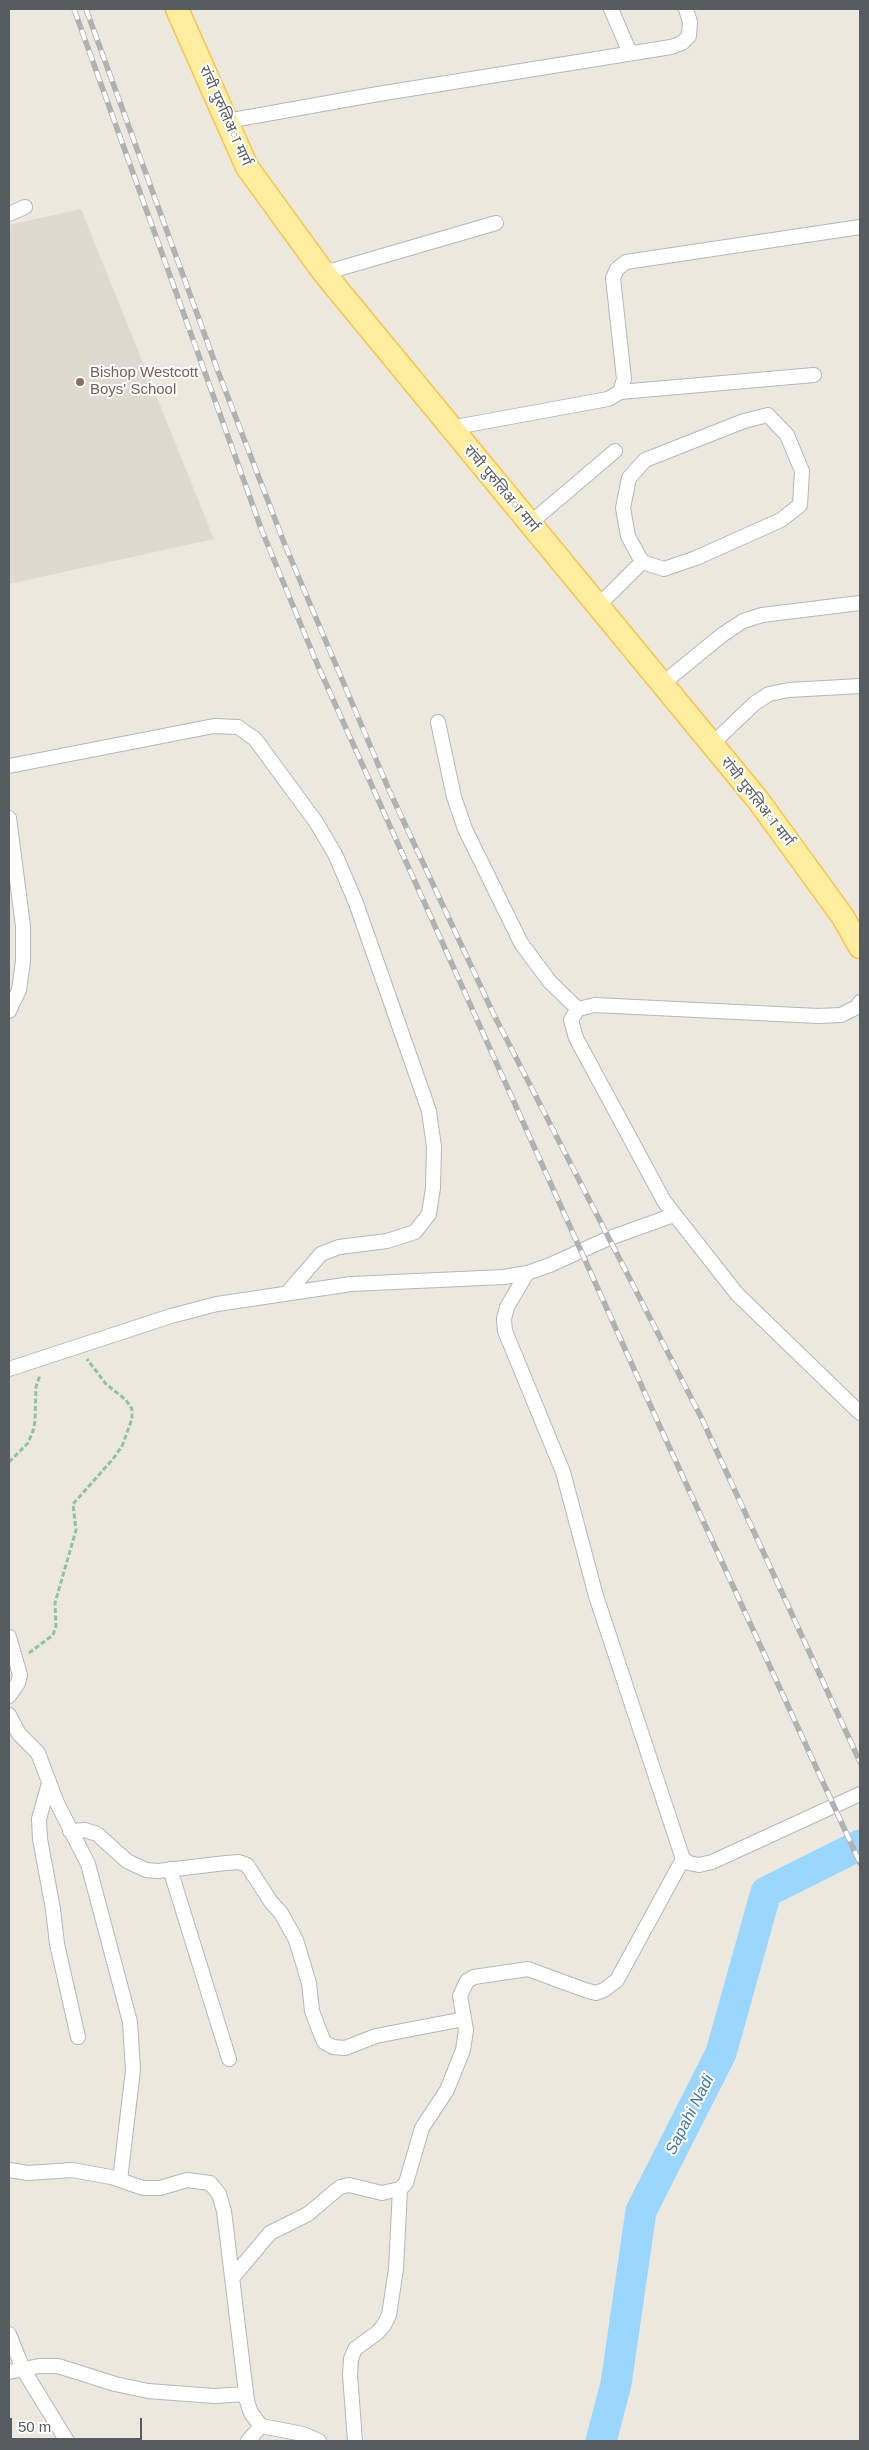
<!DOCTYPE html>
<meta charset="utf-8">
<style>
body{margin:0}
#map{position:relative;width:869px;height:2450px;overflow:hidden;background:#ece8de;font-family:Helvetica,sans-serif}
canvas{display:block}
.frame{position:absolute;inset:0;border:10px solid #575c60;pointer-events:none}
.scale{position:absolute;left:10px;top:2418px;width:132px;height:22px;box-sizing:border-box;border:2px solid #575c60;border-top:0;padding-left:6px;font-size:15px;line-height:18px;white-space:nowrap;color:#575c60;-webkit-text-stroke:4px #fff;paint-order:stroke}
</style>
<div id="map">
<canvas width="869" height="2450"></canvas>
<div class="frame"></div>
<div class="scale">50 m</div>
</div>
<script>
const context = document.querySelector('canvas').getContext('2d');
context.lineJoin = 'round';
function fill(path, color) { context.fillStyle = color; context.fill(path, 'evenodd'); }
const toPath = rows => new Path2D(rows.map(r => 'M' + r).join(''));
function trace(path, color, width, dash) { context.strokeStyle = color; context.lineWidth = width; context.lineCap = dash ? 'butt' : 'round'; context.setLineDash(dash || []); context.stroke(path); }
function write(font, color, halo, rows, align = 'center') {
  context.font = font + ' Helvetica,"Noto Sans Devanagari",sans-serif'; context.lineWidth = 4; context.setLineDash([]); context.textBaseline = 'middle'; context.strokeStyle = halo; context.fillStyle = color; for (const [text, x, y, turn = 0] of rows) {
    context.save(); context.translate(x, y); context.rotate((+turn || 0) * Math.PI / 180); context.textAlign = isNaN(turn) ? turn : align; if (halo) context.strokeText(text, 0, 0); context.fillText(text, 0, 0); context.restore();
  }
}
const education = toPath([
 [81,209,214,539,9,584,9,225]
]);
const river = toPath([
 [601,2441,616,2384,641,2211,721,2053,766,1892,860,1845]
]);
const path = toPath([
 [9,1462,28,1443,33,1431,35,1421,36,1387,40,1375],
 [29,1653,53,1635,56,1626,55,1603,76,1530,73,1504,113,1459,122,1446,132,1419,132,1409,126,1400,106,1384,87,1359]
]);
const minor = toPath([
 [611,9,630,53],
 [227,121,378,94,671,47,682,43,689,36,690,22,686,9],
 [9,214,25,207],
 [324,273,496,223],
 [620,392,814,375],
 [450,428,608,399,620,392,624,379,613,278,617,269,626,262,860,227],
 [529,524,615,451],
 [598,606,642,562,628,536,623,508,629,478,645,460,744,421,768,415,787,435,802,471,800,505,781,520,696,558,664,569,642,562],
 [662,684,722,635,743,621,762,615,860,603],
 [438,722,454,797,465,829,521,943,550,982,578,1009],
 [712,744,755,703,769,694,789,690,860,686],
 [9,766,214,726,238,727,255,739,316,822,335,854,356,903,429,1111,434,1147,433,1188,429,1214,415,1232,387,1241,339,1247,321,1254,288,1292],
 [9,818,23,926,23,961,19,990,9,1011],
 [860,1002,857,1007,841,1015,818,1016,595,1005,578,1009,571,1020,576,1038,664,1201,737,1294,860,1413],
 [9,1369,171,1316,217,1304,351,1284,504,1277,527,1273,550,1265,607,1239,674,1215],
 [9,1637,20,1675,18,1683,9,1696],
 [9,1715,19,1734,38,1753,57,1803,88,1864,130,2022,133,2070,120,2180],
 [49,1783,39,1819,40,1839,53,1909,57,1944,78,2037],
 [70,1831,85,1830,97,1834,127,1861,146,1870,158,1871,226,1863,239,1862,247,1865,271,1902,281,1913,296,1940,309,1983,312,2011,318,2027,324,2042,333,2047,345,2048,376,2036,464,2019],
 [683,1859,689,1863,699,1865,712,1862,860,1794],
 [170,1869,229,2059],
 [9,2170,28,2173,72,2170,111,2177,143,2188,160,2188,187,2180,210,2183,219,2194,224,2211,247,2401,251,2413,261,2426,303,2434,319,2441],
 [233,2277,270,2233,308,2214,340,2187,349,2185,382,2193,400,2189,406,2183,422,2128,447,2090,463,2050,466,2030,460,1996,467,1981,474,1977,528,1969,585,1990,596,1993,604,1990,617,1980,683,1859,596,1596,563,1472,505,1331,504,1319,507,1307,527,1273],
 [9,2334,23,2369,67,2441],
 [9,2372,39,2366,58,2366,115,2384,148,2391,214,2396,246,2394],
 [248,2441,261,2426],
 [355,2441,350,2375,351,2359,355,2349,377,2333,384,2325,389,2315,396,2269,400,2189]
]);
const primary = toPath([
 [177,9,247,167,324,273,758,800,843,917,860,947]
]);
const rail = toPath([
 [74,9,262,531,318,666,661,1429,860,1863],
 [86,9,219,374,285,545,389,790,494,1015,701,1417,860,1762]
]);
const markers = [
 [80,382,5,"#8d6e63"]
];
const streetNames = [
 ["रांची पुरुलिअा मार्ग",225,116,66],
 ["रांची पुरुलिअा मार्ग",501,489,50],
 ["रांची पुरुलिअा मार्ग",757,802,52]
];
const educationNames = [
 ["Bishop Westcott",90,373],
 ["Boys' School",90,390]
];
const waterNames = [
 ["Sapahi Nadi",690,2115,-63]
];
fill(education, '#dedacf');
trace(river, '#9bd6ff', 31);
trace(minor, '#b4b7bc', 16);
trace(primary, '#fac449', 25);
trace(path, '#8fc59d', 3, [5, 2.5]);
trace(minor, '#fff', 14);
trace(primary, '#ffeda0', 22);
trace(rail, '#b0b1b1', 5.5);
trace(rail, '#fff', 4, [11]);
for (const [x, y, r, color] of markers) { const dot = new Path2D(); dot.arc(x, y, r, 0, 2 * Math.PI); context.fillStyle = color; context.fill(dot); trace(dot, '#fff', 2); }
write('15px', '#575c60', '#fff', streetNames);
write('15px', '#785e54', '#fff', educationNames, 'left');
write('italic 16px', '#3376b7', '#fff', waterNames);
</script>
